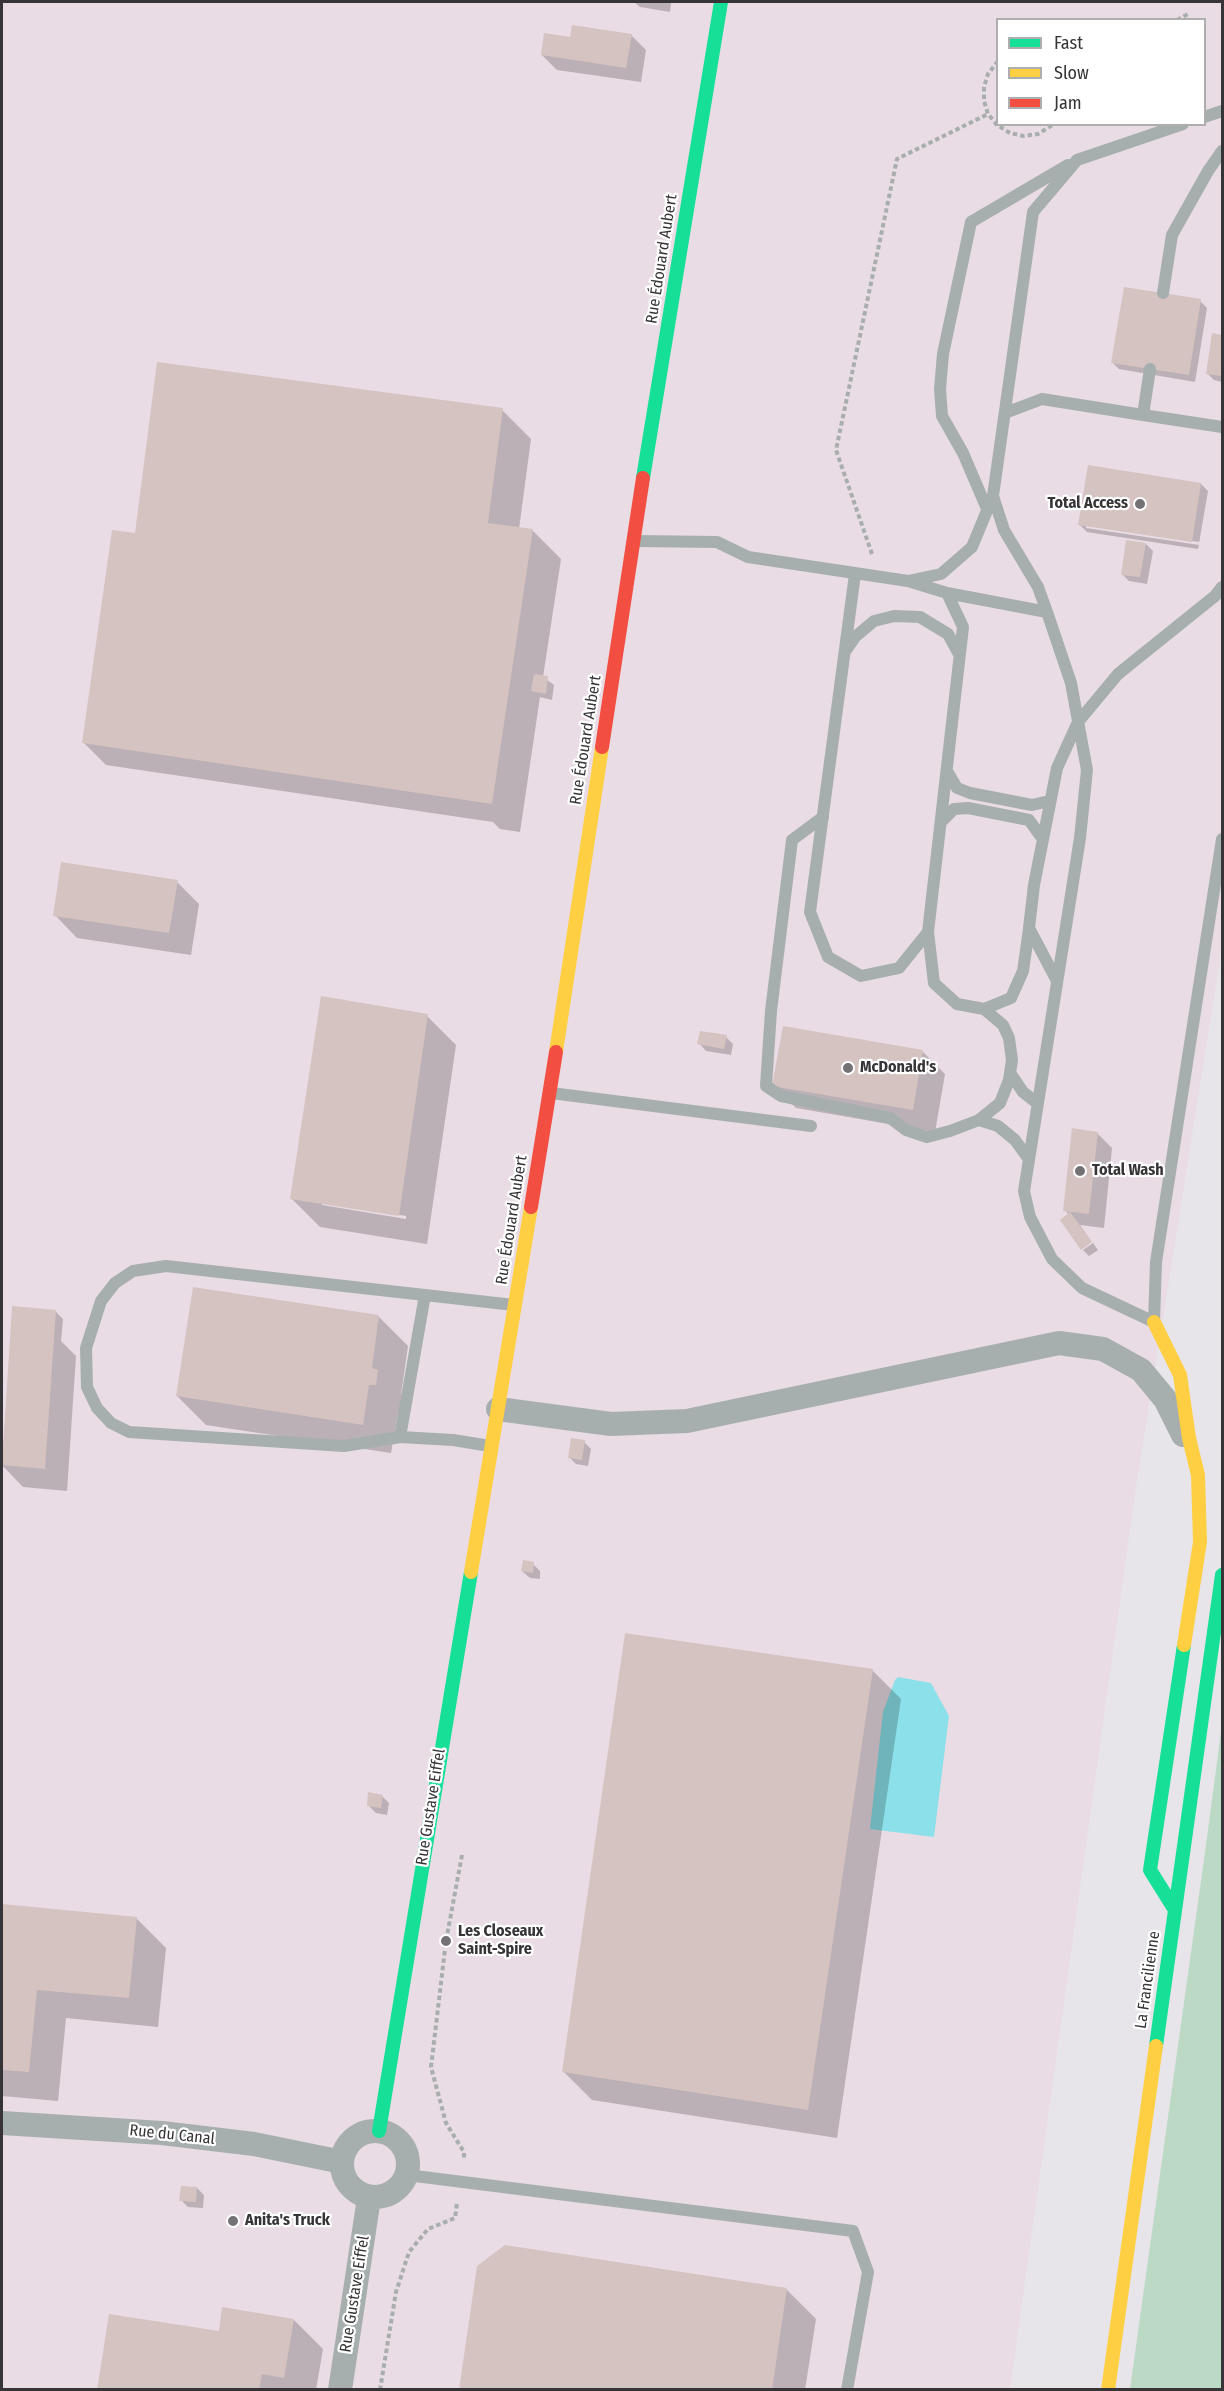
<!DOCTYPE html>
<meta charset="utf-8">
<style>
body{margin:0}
#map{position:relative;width:1224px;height:2391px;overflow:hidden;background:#e7e5e9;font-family:"Fira Sans Condensed",sans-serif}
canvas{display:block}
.frame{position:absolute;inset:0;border:3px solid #363437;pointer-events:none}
.legend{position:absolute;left:996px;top:18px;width:210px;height:108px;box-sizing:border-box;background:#fff;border:2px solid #afaeaf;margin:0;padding:8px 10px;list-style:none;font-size:18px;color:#363437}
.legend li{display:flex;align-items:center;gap:12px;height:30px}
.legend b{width:30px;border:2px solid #afaeaf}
</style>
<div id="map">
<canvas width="1224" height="2391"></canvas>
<div class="frame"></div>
<ul class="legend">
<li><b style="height:8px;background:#16e098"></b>Fast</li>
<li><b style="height:8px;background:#ffcf43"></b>Slow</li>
<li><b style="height:8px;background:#f24e42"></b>Jam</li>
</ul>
</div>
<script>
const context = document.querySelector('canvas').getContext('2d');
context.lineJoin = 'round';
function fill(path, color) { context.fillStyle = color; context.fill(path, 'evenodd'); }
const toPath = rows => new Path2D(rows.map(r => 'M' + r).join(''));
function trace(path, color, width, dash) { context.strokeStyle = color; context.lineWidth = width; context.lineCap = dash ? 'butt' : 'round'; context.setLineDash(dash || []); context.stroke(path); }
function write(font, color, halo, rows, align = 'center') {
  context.font = font + ' "Fira Sans Condensed",sans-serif'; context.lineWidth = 4.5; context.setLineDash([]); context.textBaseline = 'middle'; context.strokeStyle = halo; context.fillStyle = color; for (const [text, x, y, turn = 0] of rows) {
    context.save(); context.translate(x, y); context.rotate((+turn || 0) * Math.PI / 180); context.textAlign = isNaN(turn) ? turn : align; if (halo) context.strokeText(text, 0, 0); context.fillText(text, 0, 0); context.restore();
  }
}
const industrial = toPath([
 [2,2,1222,2,1222,947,1135,1494,1010,2389,2,2390],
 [998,20,1204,20,1204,124,998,124]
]);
const green = toPath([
 [1222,1724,1222,2389,1130,2389,1206,1845]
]);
const water = toPath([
 [898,1677,931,1683,949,1716,934,1837,870,1829,883,1712,895,1680]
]);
const shadow = toPath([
 [634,2,671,2,670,12,640,7],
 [631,35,646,50,641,82,557,70,542,55,571,39],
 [1200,301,1207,308,1195,382,1119,369,1112,362],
 [1213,335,1222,337,1222,382,1214,380,1207,373],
 [502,410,531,439,519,529,532,530,561,559,543,677,554,685,552,700,540,697,520,832,500,829,493,822,106,765,84,743,136,535],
 [1201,484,1208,491,1198,549,1087,532,1080,525],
 [1086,525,1199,542,1199,545,1086,528],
 [1146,544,1153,551,1147,584,1129,581,1122,574],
 [177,882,199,904,191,955,77,938,55,915],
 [427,1016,456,1045,427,1244,320,1227,291,1198],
 [322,1202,406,1216,406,1219,322,1205],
 [784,1028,923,1052,945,1074,935,1132,796,1108,774,1086],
 [726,1037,733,1044,731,1055,706,1051,699,1043],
 [1097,1133,1112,1148,1104,1228,1080,1225,1091,1241,1081,1248,1069,1215,1065,1210],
 [1093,1243,1098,1250,1089,1256,1083,1250],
 [13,1308,56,1312,63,1319,61,1341,76,1356,67,1491,23,1487,2,1465],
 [379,1317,408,1346,401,1395,406,1401,405,1413,398,1414,391,1453,206,1425,177,1396],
 [584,1442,591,1449,588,1466,576,1464,569,1457],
 [533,1564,540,1571,540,1579,530,1578,522,1571],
 [872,1670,901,1699,837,2138,592,2100,563,2071],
 [382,1796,389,1803,387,1815,376,1813,369,1806],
 [2,1906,136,1918,166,1948,158,2027,66,2018,58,2101,2,2096],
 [197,2188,204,2195,203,2208,188,2207,181,2200],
 [505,2247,787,2290,816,2319,805,2390,460,2390],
 [294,2320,323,2349,316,2390,98,2390,220,2333]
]);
const building = toPath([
 [572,25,632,34,626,68,541,55,544,33,570,37],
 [1124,287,1201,299,1189,375,1111,363],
 [1212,333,1222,335,1222,376,1206,374],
 [157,362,503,408,488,523,533,529,492,804,82,743,112,530,135,533],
 [1088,465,1201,483,1192,542,1078,525],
 [1126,540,1146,543,1140,577,1121,575],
 [534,674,548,676,546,694,531,691],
 [61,862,178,880,169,933,53,916],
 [321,996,428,1014,399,1216,290,1199],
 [783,1026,923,1050,913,1110,772,1086],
 [700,1031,727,1035,724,1049,697,1044],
 [1072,1128,1098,1132,1089,1214,1063,1211],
 [1070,1212,1092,1242,1081,1250,1060,1220],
 [193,1287,379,1315,372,1368,378,1370,376,1385,369,1385,363,1425,176,1396],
 [12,1306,56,1310,45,1469,2,1465],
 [571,1438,585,1440,582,1460,568,1458],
 [523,1560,534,1562,533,1573,521,1571],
 [625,1633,873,1669,808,2110,562,2072],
 [368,1792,383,1795,381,1808,367,1806],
 [2,1904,137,1917,129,1998,37,1990,29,2072,2,2070],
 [181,2186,197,2187,196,2202,179,2201],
 [505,2245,787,2288,772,2390,459,2390,477,2266],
 [222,2307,294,2319,284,2378,262,2374,259,2390,97,2390,109,2314,219,2331]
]);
const path = toPath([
 [1177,20,1190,13],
 [998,61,988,74,984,87,984,101,988,114,997,125,1010,133,1024,136,1038,134,1054,124],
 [872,554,836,450,897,159,988,114],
 [462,1855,446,1941,431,2067,446,2123,464,2152,464,2160],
 [380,2390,396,2292,409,2252,428,2229,455,2218,457,2203]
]);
const lane = toPath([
 [1204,117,1222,111],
 [1163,293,1172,235,1208,171,1222,151],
 [1150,369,1143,415,1222,427],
 [1005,413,1042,399,1143,415],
 [993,496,1004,530,1038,587,1047,612,1071,683,1087,770,1080,838,1024,1191,1030,1217,1052,1259,1082,1288,1154,1322,1156,1262,1222,839],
 [987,509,963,453,942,416,940,389,943,354,971,222,1068,165],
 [634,541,717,542,748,557,908,581,947,593,1047,612],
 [855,574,810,912,828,957,861,976,899,968,928,932,963,627,947,593],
 [908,581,941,574,972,547,993,496,1033,212,1077,160,1183,124],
 [846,650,855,637,874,621,894,616,920,617,948,634,959,654],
 [947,771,957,788,970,793,1032,805,1049,801],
 [823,817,792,840,771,1011,766,1086,781,1096,890,1118,906,1130,927,1137,950,1131,979,1120,1000,1103,1009,1080,1012,1060,1009,1038,1003,1025,984,1009],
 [941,822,954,809,968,808,1029,820,1042,838],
 [928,932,934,983,957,1004,984,1009,1011,998,1023,971,1029,929],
 [1057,981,1029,928,1034,885,1057,768,1078,722,1118,674,1215,596,1222,587],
 [1010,1073,1023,1092,1037,1103],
 [551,1093,811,1126],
 [979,1120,998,1126,1015,1140,1028,1158],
 [400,1437,425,1295],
 [490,1446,453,1440,400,1437,344,1446,129,1432,111,1423,97,1408,87,1387,86,1348,101,1301,115,1283,133,1271,166,1266,514,1305],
 [407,2175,853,2231,868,2272,847,2390]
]);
const street = toPath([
 [498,1409,611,1424,687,1421,1059,1343,1103,1349,1141,1370,1165,1399,1183,1435],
 [2,2123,162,2133,254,2144,342,2162],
 '342 2164a33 33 0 1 1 66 0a33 33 0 1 1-66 0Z',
 [340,2390,369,2198]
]);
const fast = toPath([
 [643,478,721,2],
 [1175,1910,1150,1870,1184,1645],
 [1156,2046,1222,1575],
 [379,2131,471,1572]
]);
const slow = toPath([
 [556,1052,602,747],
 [1154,1322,1180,1375,1189,1438,1198,1475,1200,1542,1184,1645],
 [471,1572,531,1207],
 [1108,2390,1156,2046]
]);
const jam = toPath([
 [602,747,643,478],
 [531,1207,556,1052]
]);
const markers = [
 [1140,504,6,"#747275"],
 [848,1068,6,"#747275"],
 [1080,1171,6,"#747275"],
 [446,1941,6,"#747275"],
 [233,2221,6,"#747275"]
];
const streetNames = [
 ["Rue Édouard Aubert",662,259,-81],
 ["Rue Édouard Aubert",586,740,-81],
 ["Rue Édouard Aubert",512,1220,-81],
 ["Rue Gustave Eiffel",431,1807,-81],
 ["La Francilienne",1148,1980,-82],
 ["Rue du Canal",172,2135,6],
 ["Rue Gustave Eiffel",355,2294,-81]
];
const poiNames = [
 ["Total Access",1128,504,"right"],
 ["McDonald's",860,1068],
 ["Total Wash",1092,1171],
 ["Les Closeaux",458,1932],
 ["Saint-Spire",458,1950],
 ["Anita's Truck",245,2221]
];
fill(industrial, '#e9dce4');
fill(green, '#bcd9c5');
fill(water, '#8be0ea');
fill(shadow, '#0003');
fill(building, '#d5c3c2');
trace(path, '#a8aeae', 4, [4.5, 3]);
trace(lane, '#a6afae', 12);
trace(street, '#a6afae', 24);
trace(fast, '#16e098', 14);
trace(slow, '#ffcf43', 14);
trace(jam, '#f24e42', 14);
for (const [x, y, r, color] of markers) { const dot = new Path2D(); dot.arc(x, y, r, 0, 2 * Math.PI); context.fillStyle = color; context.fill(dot); trace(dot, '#fff', 2); }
write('16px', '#363437', '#fff', streetNames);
write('bold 16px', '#363437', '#fff', poiNames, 'left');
</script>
